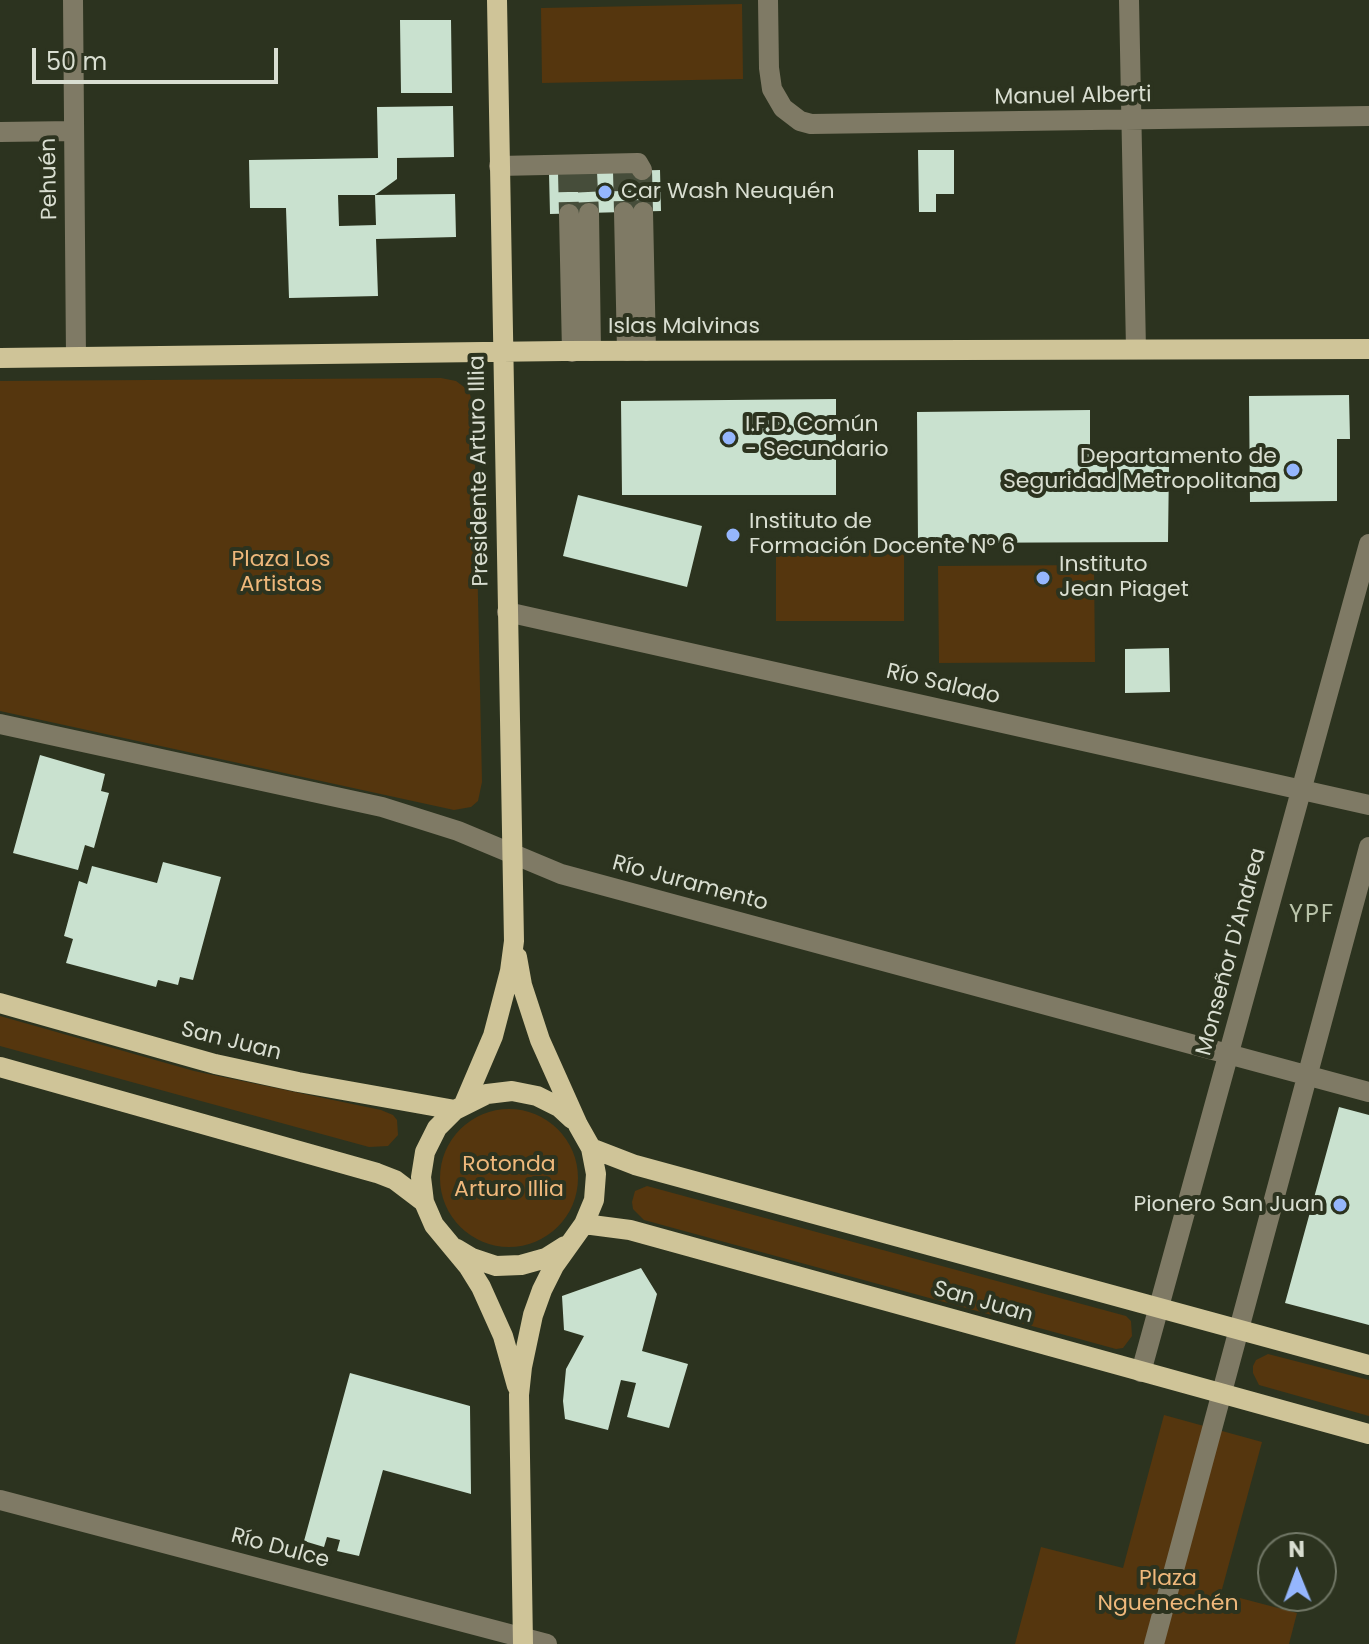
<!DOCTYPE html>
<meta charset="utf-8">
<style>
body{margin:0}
#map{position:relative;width:1369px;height:1644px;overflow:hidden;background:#2c331f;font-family:Poppins,sans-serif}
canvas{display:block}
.north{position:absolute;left:1257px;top:1532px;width:80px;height:80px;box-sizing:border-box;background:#2c331f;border:2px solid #717766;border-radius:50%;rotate:359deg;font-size:22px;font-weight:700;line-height:32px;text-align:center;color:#d9ded1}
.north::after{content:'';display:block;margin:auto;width:28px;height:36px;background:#95b6fd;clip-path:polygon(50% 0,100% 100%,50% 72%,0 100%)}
.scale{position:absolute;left:32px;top:48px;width:246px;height:36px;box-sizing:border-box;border:4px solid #d9ded1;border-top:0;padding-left:10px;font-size:24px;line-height:28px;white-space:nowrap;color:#d9ded1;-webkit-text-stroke:6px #2c331f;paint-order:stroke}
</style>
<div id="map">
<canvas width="1369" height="1644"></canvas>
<div class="north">N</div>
<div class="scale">50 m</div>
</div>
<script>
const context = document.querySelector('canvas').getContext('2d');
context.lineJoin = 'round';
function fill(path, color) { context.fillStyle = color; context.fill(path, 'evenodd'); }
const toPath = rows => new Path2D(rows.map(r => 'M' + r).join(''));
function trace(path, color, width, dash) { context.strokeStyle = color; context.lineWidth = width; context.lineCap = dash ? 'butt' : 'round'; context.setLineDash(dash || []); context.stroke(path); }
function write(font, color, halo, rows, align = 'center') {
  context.font = font + ' Poppins,sans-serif'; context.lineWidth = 8; context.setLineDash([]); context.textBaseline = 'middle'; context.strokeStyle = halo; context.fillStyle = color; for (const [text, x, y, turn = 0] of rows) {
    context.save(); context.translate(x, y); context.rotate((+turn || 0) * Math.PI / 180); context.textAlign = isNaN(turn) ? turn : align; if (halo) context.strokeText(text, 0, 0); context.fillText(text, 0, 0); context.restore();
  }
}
const green = toPath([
 [742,4,743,79,542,83,541,8],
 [441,378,456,381,464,387,470,394,474,414,482,782,478,801,471,807,454,810,0,711,0,381],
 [776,550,904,550,904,621,776,621],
 [1094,565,1095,662,939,663,938,566],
 [0,1016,194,1071,381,1110,393,1115,397,1120,398,1135,388,1146,369,1147,0,1046],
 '440 1178a69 69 0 1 1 138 0a69 69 0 1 1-138 0Z',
 [647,1186,1126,1316,1131,1321,1132,1336,1123,1348,1116,1349,644,1220,633,1209,632,1202,635,1191],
 [1268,1354,1369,1380,1369,1416,1259,1385,1253,1373,1253,1366,1256,1360],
 [1164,1415,1262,1442,1221,1593,1297,1613,1289,1644,1015,1644,1041,1547,1123,1568]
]);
const building = toPath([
 [400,20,451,20,452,93,401,93],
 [453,106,454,157,397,158,397,179,375,195,455,194,456,237,376,239,378,296,289,298,286,208,250,208,249,160,378,158,377,107],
 [338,195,375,195,376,225,339,226],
 [918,150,954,150,954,194,936,194,936,212,919,212],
 [660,170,661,211,550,214,549,173],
 [1349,395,1350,439,1337,439,1337,501,1250,502,1249,396],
 [836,399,836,495,622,495,621,401],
 [1090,410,1090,465,1169,464,1168,542,918,543,917,412],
 [578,495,702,526,687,587,563,556],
 [1169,648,1170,692,1125,693,1125,649],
 [40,755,105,774,101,791,109,793,94,848,85,845,78,870,13,853],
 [163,862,221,877,193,980,180,977,178,985,158,980,156,987,66,963,73,939,64,936,79,881,87,884,92,866,157,883],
 [1339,1107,1369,1115,1369,1325,1285,1303],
 [641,1268,657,1294,642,1351,688,1364,669,1428,627,1417,636,1383,621,1380,608,1430,565,1419,563,1401,566,1369,584,1336,564,1330,562,1296],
 [350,1373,470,1406,471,1494,383,1470,359,1556,337,1551,340,1540,327,1537,324,1547,304,1541]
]);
const minorTunnel = toPath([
 [642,170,643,212],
 [623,171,624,212],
 [568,172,569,214],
 [587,172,589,213]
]);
const minor = toPath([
 [73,0,76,357],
 [768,0,769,68,772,89,783,108,800,121,811,124,1369,116],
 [1129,0,1136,349],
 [0,132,74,131],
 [499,166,638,163,642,170],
 [624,212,627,351],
 [643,212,646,351],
 [589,213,591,351],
 [569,214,572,352],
 [507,612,1369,805],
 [0,724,382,807,458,831,561,874,1369,1092],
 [1141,1372,1369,544],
 [0,1500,547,1644],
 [1154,1644,1369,847]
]);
const major = toPath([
 [0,358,563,351,1369,349],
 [517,957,522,985,540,1040,578,1125,591,1148,596,1174,594,1200,584,1224,554,1266,542,1290,533,1315,522,1367,519,1395,523,1644],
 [0,1003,215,1064,298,1082,455,1110],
 [0,1067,377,1173,395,1180,424,1202],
 [464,1104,493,1036,510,971,514,941,497,0],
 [591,1148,635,1165,1369,1365],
 [584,1224,630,1230,1369,1434],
 [457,1249,472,1258,496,1266,521,1265,546,1258,565,1246],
 [517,1386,503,1336,481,1287,468,1266,434,1225,424,1202,421,1177,425,1152,437,1128,455,1110,487,1094,512,1091,537,1096,559,1107,572,1119]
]);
const markers = [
 [605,192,8,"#95b6fd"],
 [729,438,8,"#95b6fd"],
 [1293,470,8,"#95b6fd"],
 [733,535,8,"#95b6fd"],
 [1043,578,8,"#95b6fd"],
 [1340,1205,8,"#95b6fd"]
];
const streetNames = [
 ["Manuel Alberti",1073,97,-1],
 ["Pehuén",50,179,-91],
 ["Islas Malvinas",684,327],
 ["Presidente Arturo Illia",480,471,-91],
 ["Río Salado",943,685,13],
 ["Río Juramento",690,884,15],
 ["Monseñor D'Andrea",1232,952,-75],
 ["San Juan",231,1042,14],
 ["San Juan",983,1303,16],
 ["Río Dulce",280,1549,15]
];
const poiNames = [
 ["Car Wash Neuquén",621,192],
 ["I.F.D. Común",745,425],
 ["- Secundario",745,450],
 ["Departamento de",1277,457,"right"],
 ["Seguridad Metropolitana",1277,482,"right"],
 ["Instituto de",749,522],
 ["Formación Docente N° 6",749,547],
 ["Instituto",1059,565],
 ["Jean Piaget",1059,590],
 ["Pionero San Juan",1324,1205,"right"]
];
const parkNames = [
 ["Plaza Los",281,560],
 ["Artistas",281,585],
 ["Rotonda",509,1165],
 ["Arturo Illia",509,1190],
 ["Plaza",1168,1579],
 ["Nguenechén",1168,1604]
];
const neighbourhoodNames = [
 ["YPF",1312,916]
];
fill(green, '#55360e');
fill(building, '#c9e1cf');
trace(minorTunnel, '#464d3a', 20, [20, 10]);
trace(minor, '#7f7a65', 20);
trace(major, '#cfc498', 20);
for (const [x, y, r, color] of markers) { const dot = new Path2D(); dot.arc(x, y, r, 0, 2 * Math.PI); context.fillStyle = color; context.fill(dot); trace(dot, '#2c331f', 3); }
write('22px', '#d9ded1', '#2c331f', streetNames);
write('22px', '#d9ded1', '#2c331f', poiNames, 'left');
write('22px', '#efb87b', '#2c331f', parkNames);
context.letterSpacing = '2px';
write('24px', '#b9c3a9', '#2c331f', neighbourhoodNames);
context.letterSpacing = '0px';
</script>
